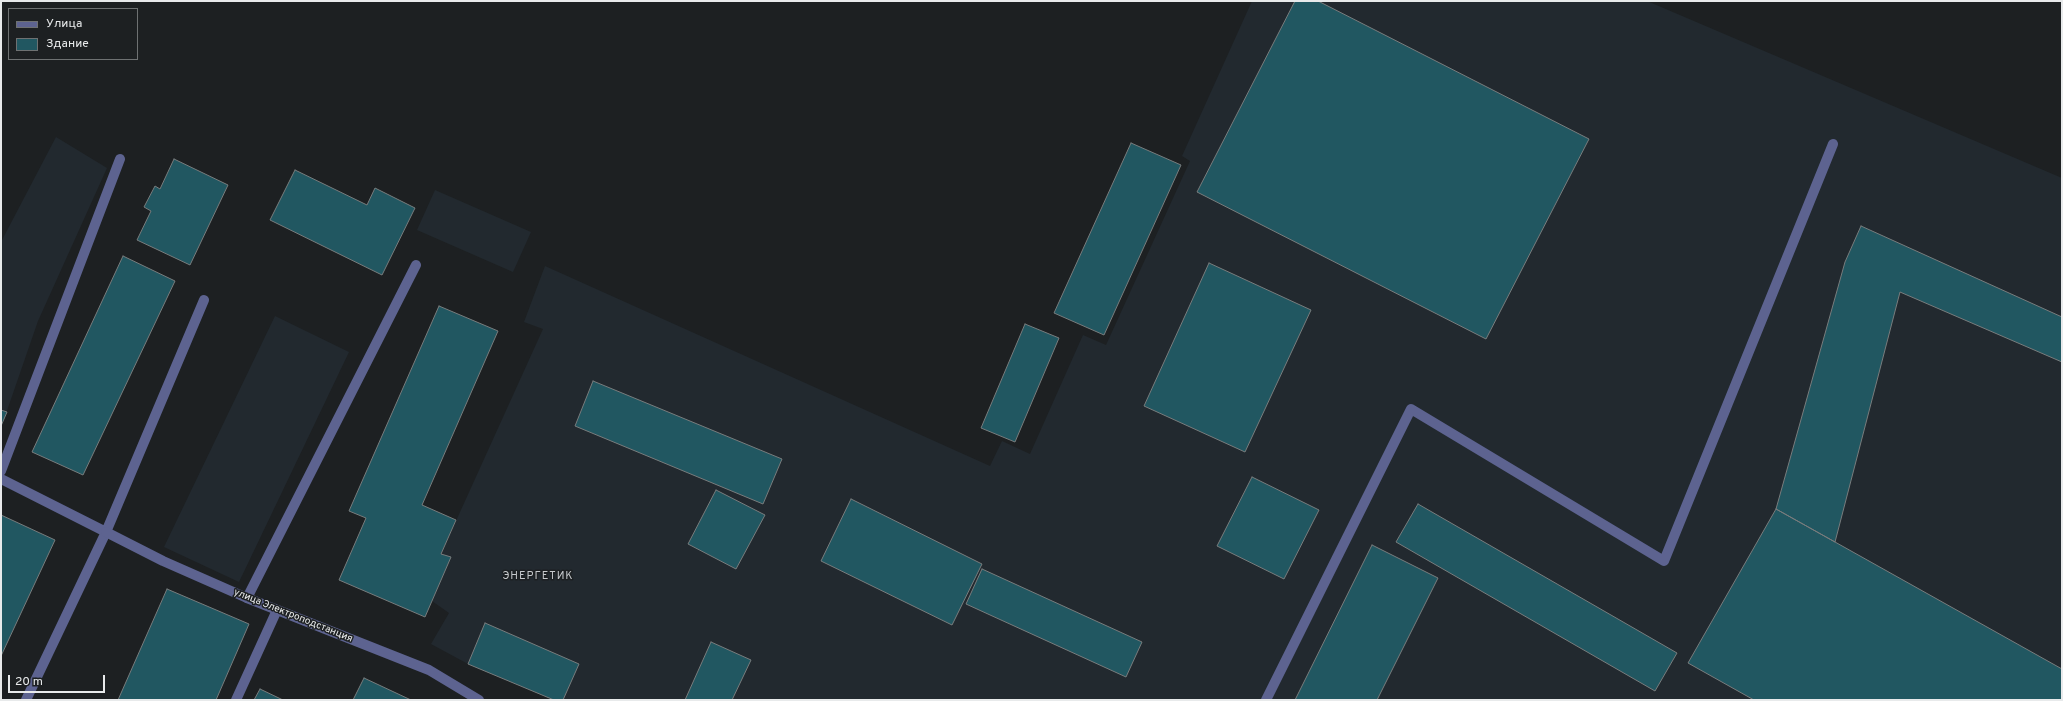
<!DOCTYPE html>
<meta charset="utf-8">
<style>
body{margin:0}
#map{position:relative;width:2063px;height:701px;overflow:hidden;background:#1d2022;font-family:Overpass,sans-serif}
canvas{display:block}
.frame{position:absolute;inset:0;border:2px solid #e8eaeb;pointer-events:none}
.legend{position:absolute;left:8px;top:8px;width:130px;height:52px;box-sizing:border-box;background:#1d2022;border:1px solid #6e7172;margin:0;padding:5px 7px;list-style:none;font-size:12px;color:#e8eaeb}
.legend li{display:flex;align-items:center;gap:8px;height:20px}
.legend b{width:20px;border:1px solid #6e7172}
.scale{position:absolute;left:8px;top:675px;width:97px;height:18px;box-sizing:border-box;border:2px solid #e8eaeb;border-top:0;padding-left:5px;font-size:12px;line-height:14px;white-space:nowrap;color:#e8eaeb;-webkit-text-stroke:3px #1d2022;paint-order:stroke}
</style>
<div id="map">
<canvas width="2063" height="701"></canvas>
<div class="frame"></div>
<ul class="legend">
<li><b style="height:5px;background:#5d6390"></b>Улица</li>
<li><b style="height:11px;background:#215761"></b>Здание</li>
</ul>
<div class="scale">20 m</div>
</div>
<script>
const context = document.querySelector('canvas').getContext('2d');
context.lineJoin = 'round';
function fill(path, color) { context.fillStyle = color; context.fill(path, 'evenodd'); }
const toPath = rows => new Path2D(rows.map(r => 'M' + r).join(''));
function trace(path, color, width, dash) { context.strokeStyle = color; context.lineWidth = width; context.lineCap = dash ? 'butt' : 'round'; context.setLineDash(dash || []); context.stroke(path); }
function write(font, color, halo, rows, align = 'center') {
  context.font = font + ' Overpass,sans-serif'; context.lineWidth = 3; context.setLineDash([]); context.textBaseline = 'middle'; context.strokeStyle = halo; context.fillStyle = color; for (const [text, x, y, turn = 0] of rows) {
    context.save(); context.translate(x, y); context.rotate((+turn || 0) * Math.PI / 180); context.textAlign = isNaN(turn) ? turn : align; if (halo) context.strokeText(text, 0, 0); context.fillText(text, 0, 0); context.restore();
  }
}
const built = toPath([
 [1252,1,1647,1,2062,178,2062,700,554,700,468,664,431,644,449,613,432,601,450,557,441,554,543,329,524,322,545,266,990,466,1002,441,1030,454,1083,335,1106,345,1190,161,1182,156],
 [56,137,107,168,38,321,1,428,1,242],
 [435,190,531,232,513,272,417,230],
 [275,316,349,352,239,582,164,547]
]);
const building = toPath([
 [1295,1,1318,1,1589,139,1486,339,1197,192,1295,1],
 [1131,143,1181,165,1104,335,1054,313,1131,143],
 [174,159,228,185,190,265,137,240,151,211,144,207,155,186,160,189,174,159],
 [295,170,367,205,375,188,415,208,382,275,270,220,295,170],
 [1861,226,2062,317,2062,362,1900,292,1835,542,1776,509,1845,262,1861,226],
 [123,256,175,281,83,475,32,452,123,256],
 [1209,263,1311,310,1245,452,1144,406,1209,263],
 [439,306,498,331,422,505,456,520,441,554,451,557,425,617,339,580,366,518,349,511,439,306],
 [1025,324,1059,338,1015,442,981,428,1025,324],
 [593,381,782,459,763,504,575,426,593,381],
 [1,410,7,412,1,426,1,410],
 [1252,477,1319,510,1284,579,1217,546,1252,477],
 [716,490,765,515,736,569,688,544,716,490],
 [851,499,982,564,952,625,821,561,851,499],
 [1418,504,1677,653,1655,691,1396,542,1418,504],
 [1776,509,2062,669,2062,700,1754,700,1688,663,1776,509],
 [1,515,55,540,1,656,1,515],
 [1372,545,1438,578,1377,700,1295,700,1372,545],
 [982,569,1142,642,1126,677,966,604,982,569],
 [167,589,249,624,216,700,118,700,167,589],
 [485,623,579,664,563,700,554,700,468,664,485,623],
 [711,642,751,660,732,700,685,700,711,642],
 [364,678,411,700,353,700,364,678],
 [260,689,283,700,254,700,260,689]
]);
const service = toPath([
 [1,471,120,159],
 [1,479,106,532],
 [247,598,416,265],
 [26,700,106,532,204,300],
 [236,700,277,610],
 [1266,700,1411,409,1664,561,1833,144]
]);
const minor = toPath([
 [106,532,163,561,247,598,429,670,479,700]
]);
const streetNames = [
 ["улица Электроподстанция",293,616,22]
];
const neighbourhoodNames = [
 ["ЭНЕРГЕТИК",538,577]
];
fill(built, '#22292f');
fill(building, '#215761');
trace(building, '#787c7d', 1);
trace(service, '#5d6390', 10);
trace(minor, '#5d6390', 10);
write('10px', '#e8eaeb', '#1d2022', streetNames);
context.letterSpacing = '1px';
write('11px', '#c6c9cc', '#1d2022', neighbourhoodNames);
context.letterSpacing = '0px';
</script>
